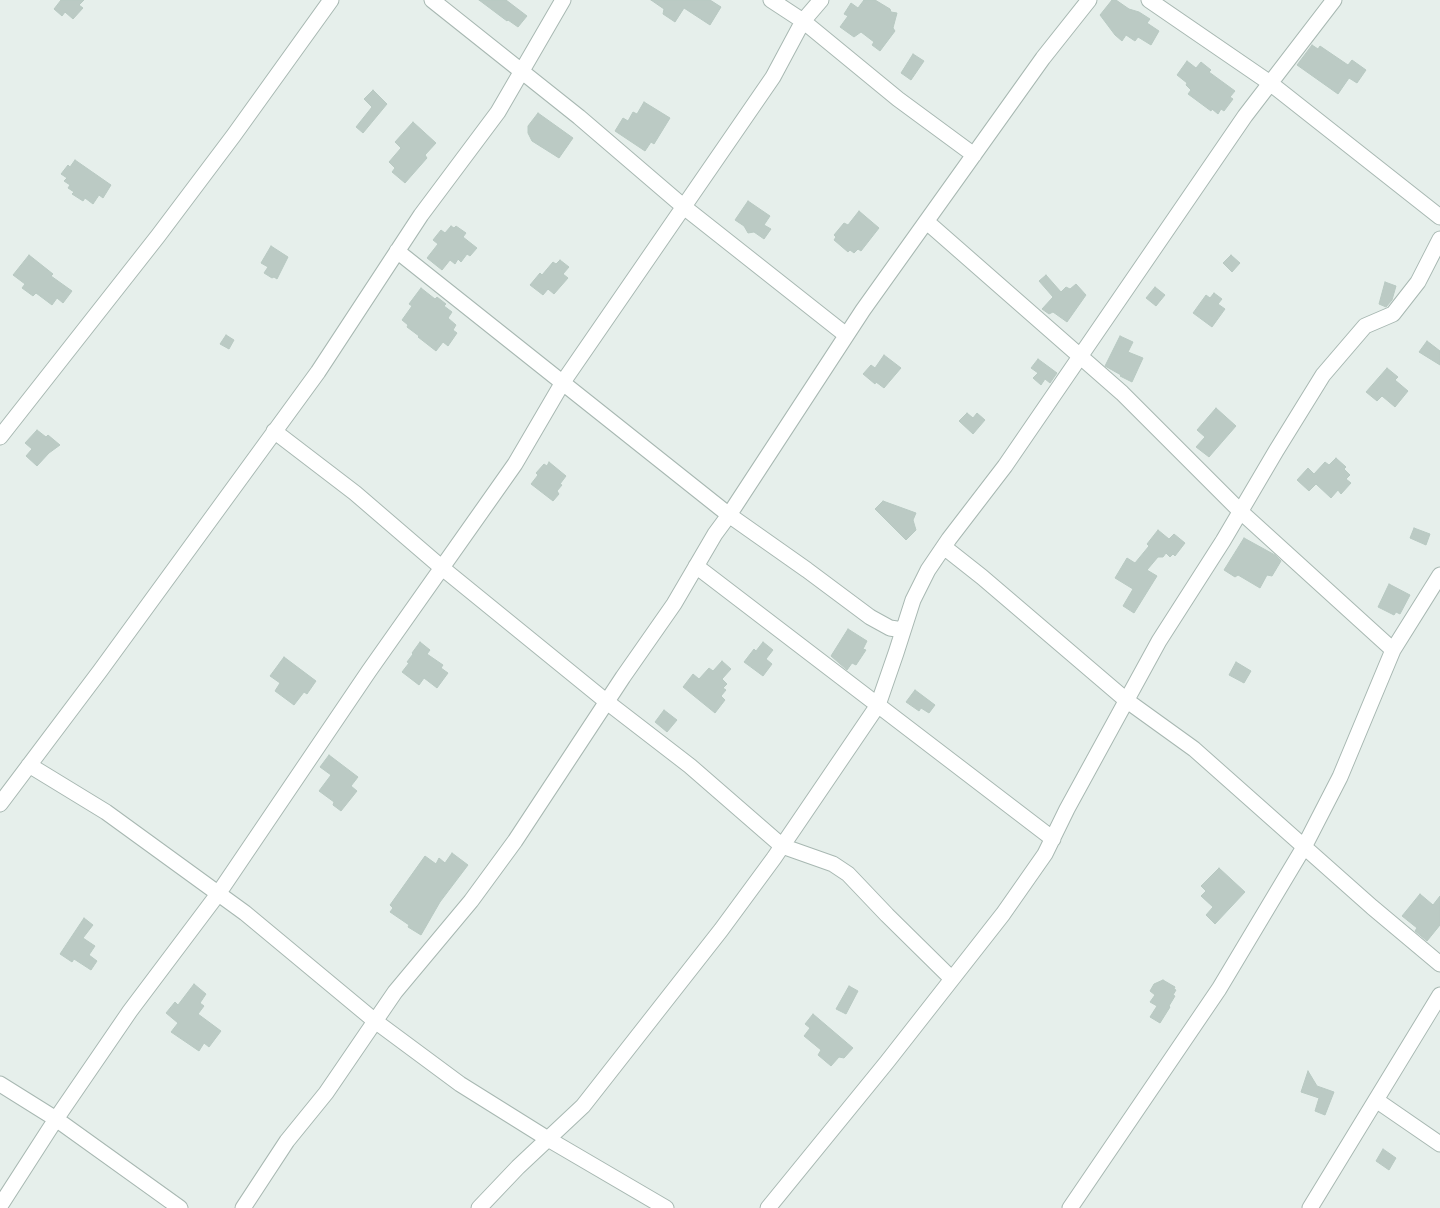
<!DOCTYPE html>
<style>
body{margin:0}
canvas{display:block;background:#e6efeb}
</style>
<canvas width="1440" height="1208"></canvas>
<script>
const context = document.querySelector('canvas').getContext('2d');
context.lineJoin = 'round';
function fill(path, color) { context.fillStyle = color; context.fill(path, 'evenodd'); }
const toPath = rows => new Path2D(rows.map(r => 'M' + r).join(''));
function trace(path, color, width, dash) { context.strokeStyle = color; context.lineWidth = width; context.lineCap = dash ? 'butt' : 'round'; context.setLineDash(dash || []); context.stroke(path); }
const building = toPath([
 [61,0,84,0,79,5,83,8,73,19,65,12,62,16,54,9,61,0],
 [479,0,506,0,527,16,518,27,508,20,507,21,479,0],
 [651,0,710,0,721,7,710,25,684,8,675,22,663,14,664,9,651,0],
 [864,0,875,0,890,9,891,12,897,13,893,28,895,31,880,51,872,45,874,42,861,32,854,37,840,27,848,16,844,14,851,3,858,8,864,0],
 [1112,0,1116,0,1129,9,1139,12,1150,19,1147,23,1159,31,1151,45,1138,37,1135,41,1126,35,1122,41,1115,35,1100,15,1112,0],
 [1312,45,1318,49,1320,46,1348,65,1352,60,1366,70,1357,83,1349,78,1338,94,1297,65,1312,45],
 [913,54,924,61,911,80,901,73,913,54],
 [1187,61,1196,68,1201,62,1211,70,1209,72,1235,91,1230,97,1233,99,1224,111,1221,109,1218,114,1212,109,1211,111,1188,94,1191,90,1186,85,1187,83,1177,75,1187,61],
 [373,90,387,104,363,133,356,127,372,107,364,99,373,90],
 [644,102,670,118,654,144,651,142,645,151,615,131,623,118,628,121,633,112,637,114,644,102],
 [538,113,573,138,559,158,532,141,528,133,528,126,538,113],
 [413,122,436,143,425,155,427,158,405,183,392,172,395,168,389,162,401,148,395,142,413,122],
 [75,160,111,185,103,198,99,195,93,204,85,198,83,201,72,194,74,192,68,188,70,185,64,181,67,178,61,174,68,165,70,167,75,160],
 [748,201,770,216,764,225,771,229,764,239,754,232,748,233,744,226,735,220,748,201],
 [859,211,879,228,861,251,858,249,854,253,850,250,848,252,834,240,836,237,834,235,844,223,848,225,859,211],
 [451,226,454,228,456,226,466,233,463,237,477,248,470,256,467,254,461,262,458,259,455,264,450,260,442,270,427,258,438,244,433,240,441,230,445,233,451,226],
 [271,246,288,257,277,279,274,277,272,278,264,273,268,267,261,263,271,246],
 [29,255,53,274,51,276,72,291,63,303,57,298,52,305,36,293,33,296,22,288,25,284,13,275,29,255],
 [1231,255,1240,263,1232,272,1223,263,1231,255],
 [560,260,569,267,563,274,568,278,554,294,548,289,543,295,530,285,540,273,542,275,553,262,556,264,560,260],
 [1046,275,1061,292,1066,287,1070,289,1076,284,1086,295,1067,322,1053,312,1049,314,1042,309,1053,297,1039,281,1046,275],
 [1385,282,1396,286,1392,300,1386,307,1379,304,1385,282],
 [1155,287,1165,295,1156,306,1146,298,1155,287],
 [421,288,435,299,437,297,446,304,444,306,452,312,448,318,456,325,453,330,457,333,448,346,443,342,436,351,418,337,419,336,407,327,408,325,402,320,412,306,409,304,421,288],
 [1214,293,1222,299,1218,304,1225,309,1212,327,1193,313,1206,295,1210,298,1214,293],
 [226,335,234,340,229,349,220,344,226,335],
 [1120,336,1133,342,1128,352,1143,358,1132,382,1120,376,1121,375,1105,366,1120,336],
 [1427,341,1440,351,1440,365,1419,352,1427,341],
 [884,355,901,368,884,388,876,382,875,384,863,374,871,365,875,368,884,355],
 [1038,359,1057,373,1050,383,1045,379,1041,385,1033,378,1038,373,1031,368,1038,359],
 [1387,368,1398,377,1395,380,1408,391,1395,407,1382,396,1377,401,1366,392,1387,368],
 [1216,408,1236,426,1209,457,1196,447,1205,437,1197,430,1216,408],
 [967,413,973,418,977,413,985,420,973,434,959,421,967,413],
 [37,430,46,437,48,435,60,445,49,453,37,466,26,456,32,449,25,443,37,430],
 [1336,458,1346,467,1344,469,1350,475,1346,479,1351,483,1341,494,1338,490,1331,498,1316,484,1309,491,1297,480,1308,468,1314,474,1325,462,1329,465,1336,458],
 [549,462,566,476,560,484,562,485,557,491,559,494,553,501,531,484,538,475,536,473,544,464,547,466,549,462],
 [883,501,916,513,913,520,916,530,906,540,875,509,883,501],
 [1414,528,1430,534,1426,545,1410,538,1414,528],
 [1158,530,1169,539,1174,534,1185,543,1175,556,1173,554,1170,557,1166,553,1163,557,1158,557,1147,570,1157,576,1134,613,1123,606,1133,589,1115,578,1127,558,1135,563,1149,546,1147,544,1158,530],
 [1244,538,1275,555,1281,561,1272,576,1267,575,1260,588,1238,575,1235,577,1224,570,1244,538],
 [1389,584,1410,595,1400,614,1396,612,1394,615,1378,607,1389,584],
 [848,629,867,641,863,649,866,650,856,665,852,663,847,670,831,656,848,629],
 [420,642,430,650,427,654,443,665,441,668,448,673,437,688,424,678,419,685,402,672,409,663,407,662,413,654,412,653,420,642],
 [763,642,773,650,766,659,772,664,763,676,744,662,754,649,756,651,763,642],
 [284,657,316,681,307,694,304,692,294,705,275,691,280,683,270,676,284,657],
 [722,661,731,669,722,679,727,684,723,688,726,690,721,696,725,700,715,713,683,687,693,674,699,679,709,668,713,671,722,661],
 [1236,662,1251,671,1244,683,1229,675,1236,662],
 [915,690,935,705,929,713,921,708,919,711,906,702,915,690],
 [664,710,677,720,667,732,655,722,664,710],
 [329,755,358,777,351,786,357,791,341,811,333,805,334,802,319,791,331,775,320,767,329,755],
 [452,853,468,865,440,902,421,935,408,927,409,925,390,912,393,908,390,905,425,856,436,864,439,858,445,863,452,853],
 [1219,868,1245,892,1215,924,1206,915,1213,907,1201,896,1206,891,1201,886,1219,868],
 [1420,894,1433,905,1440,896,1440,925,1427,941,1415,931,1417,928,1402,916,1420,894],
 [84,918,93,925,83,938,95,946,89,955,97,961,91,970,74,959,72,962,60,954,84,918],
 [1163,980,1175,987,1174,989,1176,990,1173,995,1175,996,1169,1006,1170,1007,1160,1023,1150,1017,1157,1006,1150,1002,1155,995,1150,991,1154,984,1163,980],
 [194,984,206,994,200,1003,204,1006,198,1014,221,1031,209,1047,204,1043,199,1051,171,1032,178,1023,166,1013,175,1002,178,1005,194,984],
 [849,986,858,991,846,1014,836,1009,849,986],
 [813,1014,853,1048,844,1058,839,1057,831,1066,818,1055,821,1050,804,1036,810,1028,805,1024,813,1014],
 [1308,1071,1317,1086,1334,1092,1325,1115,1315,1111,1319,1098,1301,1092,1308,1071],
 [1383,1149,1396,1158,1389,1170,1376,1161,1383,1149]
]);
const minor = toPath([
 [432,0,579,117,684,207,846,335],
 [771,0,803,21,898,99,974,155],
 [1149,0,1270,83,1440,217],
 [927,222,1122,393,1240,511,1393,650],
 [397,251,729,515,807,570,870,617,890,628,903,630],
 [274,431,355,493,441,567,607,702,690,766,782,846,833,864,848,874,887,915,952,979],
 [0,437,158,236,234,135,331,0],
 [944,547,982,577,1126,700,1194,749,1372,907,1440,964],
 [696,566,1053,839],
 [29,765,106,812,245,913,375,1021,460,1084,548,1139,666,1208],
 [0,804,100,671,318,372,421,215,498,112,563,0],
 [0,1084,56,1119,180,1208],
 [1376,1100,1440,1144],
 [0,1206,56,1119,130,1011,218,894,369,671,515,464,563,382,773,77,803,21,821,0],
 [243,1208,287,1141,326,1093,395,992,471,901,515,841,623,677,674,604,715,534,729,515,863,310,1043,58,1089,0],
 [479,1208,518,1167,583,1106,721,930,774,858,878,705,896,653,913,600,928,570,949,539,1005,466,1245,116,1334,0],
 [768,1208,887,1062,1003,914,1045,854,1067,809,1159,641,1223,541,1276,451,1323,375,1365,326,1393,314,1418,282,1440,239],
 [1070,1208,1219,989,1304,847,1340,777,1393,650,1440,575],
 [1310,1208,1440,995]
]);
fill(building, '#bbcac4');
trace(building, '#b8c9c2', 1);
trace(minor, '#a8b8b2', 17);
trace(minor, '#fff', 15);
</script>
